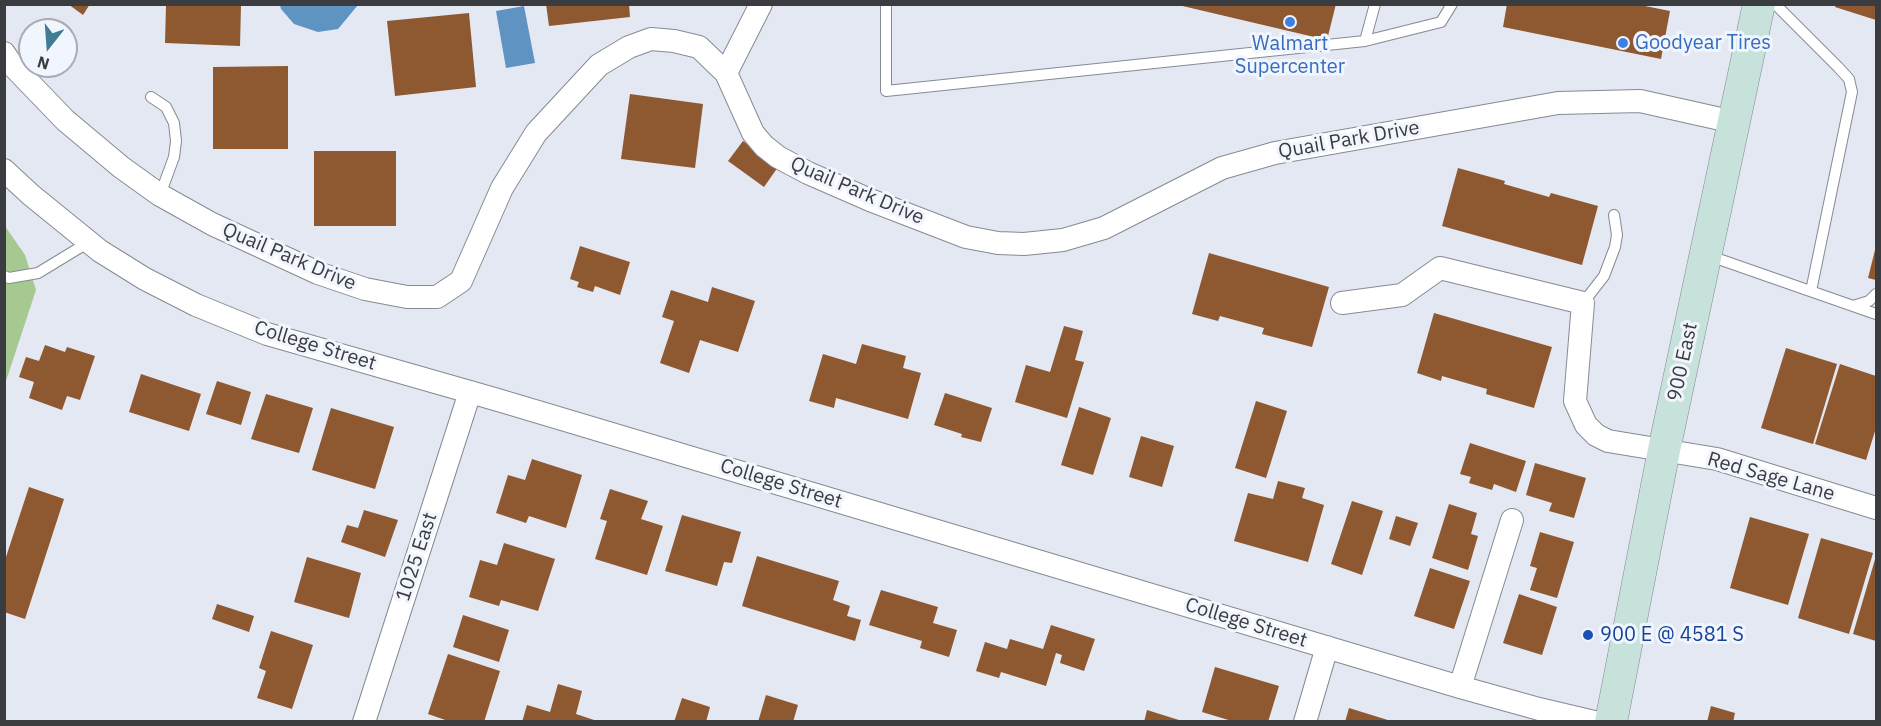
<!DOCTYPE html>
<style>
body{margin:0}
#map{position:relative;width:1881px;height:726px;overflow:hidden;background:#e3e8f2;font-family:"IBM Plex Sans",sans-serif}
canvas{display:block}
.frame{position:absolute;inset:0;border:6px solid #3a3c40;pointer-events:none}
.north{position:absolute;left:18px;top:18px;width:60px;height:60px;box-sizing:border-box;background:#f1f5fd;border:2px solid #a8abb1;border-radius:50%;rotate:197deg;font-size:16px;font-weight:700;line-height:24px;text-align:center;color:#3a3c40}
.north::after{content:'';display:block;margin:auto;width:21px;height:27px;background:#407c93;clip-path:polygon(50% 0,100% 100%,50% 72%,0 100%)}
</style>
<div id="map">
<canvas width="1881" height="726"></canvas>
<div class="frame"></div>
<div class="north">N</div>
</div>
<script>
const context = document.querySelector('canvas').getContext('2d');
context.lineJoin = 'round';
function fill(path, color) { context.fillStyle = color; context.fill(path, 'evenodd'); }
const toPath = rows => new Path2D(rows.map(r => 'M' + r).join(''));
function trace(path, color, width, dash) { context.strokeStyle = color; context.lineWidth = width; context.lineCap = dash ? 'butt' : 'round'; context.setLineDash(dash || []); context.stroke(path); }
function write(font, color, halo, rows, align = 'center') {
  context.font = font + ' "IBM Plex Sans",sans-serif'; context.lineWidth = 6; context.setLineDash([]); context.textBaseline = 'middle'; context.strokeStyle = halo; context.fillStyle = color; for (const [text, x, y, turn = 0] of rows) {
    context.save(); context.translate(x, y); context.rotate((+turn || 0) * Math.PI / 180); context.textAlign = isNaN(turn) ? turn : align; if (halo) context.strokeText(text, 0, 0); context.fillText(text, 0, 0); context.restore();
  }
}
const green = toPath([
 [5,226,25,255,36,290,5,384]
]);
const water = toPath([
 [280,5,280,4,358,5,338,29,318,32,294,24,281,9],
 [524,6,535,63,506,68,496,11]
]);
const building = toPath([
 [68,4,90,4,83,15],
 [546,4,629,4,630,17,549,26],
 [1174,4,1336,4,1327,40],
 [1507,4,1635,4,1670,11,1661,59,1503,27],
 [1836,4,1876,4,1876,20,1835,7],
 [166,5,241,5,240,46,165,43],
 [469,13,476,87,395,96,387,21],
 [288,66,288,149,213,149,213,67],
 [630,94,703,104,695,168,621,159],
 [743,141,778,167,764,187,728,161],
 [314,151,396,151,396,226,314,226],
 [1458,168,1505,181,1504,184,1549,197,1551,193,1598,206,1582,265,1442,226],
 [580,246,630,262,620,295,595,286,593,292,577,287,579,282,570,279],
 [1876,246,1876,280,1868,278],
 [1209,253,1329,287,1312,347,1262,334,1264,328,1220,316,1218,321,1192,314],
 [712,287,755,301,738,352,700,340,689,373,660,363,674,321,662,317,671,290,708,302],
 [1434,313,1552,347,1534,408,1486,394,1487,389,1442,376,1441,381,1417,373],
 [1064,326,1083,331,1075,360,1084,362,1067,418,1015,402,1026,365,1050,372],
 [862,344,906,356,903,368,921,373,908,419,836,398,834,408,809,401,823,354,856,364],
 [45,345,65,352,67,347,95,356,80,400,67,396,62,410,29,398,34,382,19,377,26,357,39,361],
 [1786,348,1837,364,1813,444,1761,428],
 [1840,364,1876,376,1876,428,1866,460,1815,444],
 [141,374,201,394,189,431,129,412],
 [217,381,251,392,241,425,206,414],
 [945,393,992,408,981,442,961,437,962,434,934,425],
 [266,394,313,408,299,453,251,439],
 [1256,401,1287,411,1266,478,1235,468],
 [1079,407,1111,418,1093,475,1061,465],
 [331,408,394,427,375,489,312,470],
 [1141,436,1174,446,1162,487,1129,477],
 [1470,443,1526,461,1516,492,1494,484,1492,490,1469,483,1471,477,1460,474],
 [532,459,582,475,566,528,529,516,526,523,496,513,508,475,525,480],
 [1535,463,1586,478,1574,518,1549,511,1552,503,1526,495],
 [1278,481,1305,488,1302,498,1324,505,1308,562,1234,541,1248,493,1273,499],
 [29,487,64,499,25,619,4,612,4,563],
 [610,489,648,501,641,519,663,526,647,575,595,559,607,521,600,519],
 [1352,501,1383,511,1362,575,1331,564],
 [1449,504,1477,513,1471,534,1478,536,1468,570,1432,558],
 [364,510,398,520,385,557,341,542,347,525,358,528],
 [682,515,741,532,732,563,724,562,717,586,665,571],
 [1396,516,1418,523,1410,546,1389,539],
 [1750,517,1809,534,1788,605,1730,588],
 [1540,532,1574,542,1557,598,1530,590,1537,568,1530,566],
 [1821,538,1873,553,1849,634,1798,618],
 [504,543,555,559,538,611,501,600,499,606,469,597,480,560,497,565],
 [757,556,839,581,833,600,850,606,847,616,861,620,855,641,742,606],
 [1876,556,1876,641,1853,634],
 [307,557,361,573,349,618,294,602],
 [1430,568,1470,581,1454,629,1414,616],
 [881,590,938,607,933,623,957,630,949,657,920,648,922,641,869,625],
 [1519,594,1557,607,1542,655,1503,643],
 [217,604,254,616,249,632,212,619],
 [463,615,509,630,499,662,453,647],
 [1051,625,1095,639,1084,671,1060,663,1062,655,1056,653,1046,686,1001,672,999,678,976,671,985,642,1007,649,1010,639,1043,649],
 [271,631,313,645,292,709,257,698,266,671,259,668],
 [448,654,500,671,484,722,451,722,428,714],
 [1215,667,1279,686,1268,722,1235,722,1202,712],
 [558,684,582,691,576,714,600,722,522,722,527,705,550,712],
 [766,695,798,705,793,722,758,722],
 [682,698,710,707,706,722,674,722],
 [1711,706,1735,713,1733,722,1707,722],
 [1349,708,1391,721,1391,722,1345,722],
 [1147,710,1182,721,1182,722,1144,722]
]);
const service = toPath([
 [886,4,886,91,1365,41,1375,4],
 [1775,4,1838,67,1849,79,1852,92,1811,291],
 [1365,41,1441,22,1452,4],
 [151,97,166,107,174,123,176,141,174,157,160,195],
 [1707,255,1876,314],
 [4,276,9,278,38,273,89,242],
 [1583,303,1604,276,1615,247,1617,235,1614,215],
 [1853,306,1869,301,1876,294]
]);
const minor = toPath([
 [4,53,12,65,65,120,121,167,160,195,212,224,318,273,365,289,407,297,437,297,461,281,502,188,536,133,599,65,629,47,651,39,674,41,699,47,726,73,753,133,764,146,778,157,808,173,870,200,966,237,998,243,1024,244,1063,240,1104,228,1222,168,1275,153,1558,103,1640,101,1734,122],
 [726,73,761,4],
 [4,170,31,195,100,251,145,279,196,305,267,334,498,400,1460,687,1539,709,1594,722],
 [1342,303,1402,295,1440,268,1583,303,1575,401,1586,425,1596,435,1608,441,1717,459,1876,508],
 [1460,687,1512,520],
 [364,722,470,392],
 [1305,722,1327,647]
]);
const secondary = toPath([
 [1611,722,1664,450,1759,4]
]);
const markers = [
 [1290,22,6,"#3f7fe0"],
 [1623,43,6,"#3f7fe0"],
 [1588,635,6,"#1a4fb4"]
];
const shopNames = [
 ["Goodyear Tires",1635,43],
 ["Walmart",1290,44,"center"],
 ["Supercenter",1290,67,"center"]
];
const streetNames = [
 ["Quail Park Drive",1349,140,-10],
 ["Quail Park Drive",857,191,23],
 ["Quail Park Drive",289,257,23],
 ["College Street",315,346,17],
 ["900 East",1683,362,-78],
 ["Red Sage Lane",1771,477,16],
 ["College Street",781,484,17],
 ["1025 East",417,557,-72],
 ["College Street",1246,623,17]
];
const transitNames = [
 ["900 E @ 4581 S",1600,635]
];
fill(green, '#a6c891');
fill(water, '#5f93c2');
fill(building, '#8e5830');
trace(service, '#868a93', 12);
trace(minor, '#868a93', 24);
trace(secondary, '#868a93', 33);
trace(service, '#fff', 10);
trace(minor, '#fff', 22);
trace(secondary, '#c7e2db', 32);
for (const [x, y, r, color] of markers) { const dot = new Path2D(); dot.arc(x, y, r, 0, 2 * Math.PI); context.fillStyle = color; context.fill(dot); trace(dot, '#f1f5fd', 2); }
write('20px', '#366cbe', '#f1f5fd', shopNames, 'left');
write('20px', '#3a3c40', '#f1f5fd', streetNames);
write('20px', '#164399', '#f1f5fd', transitNames, 'left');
</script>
